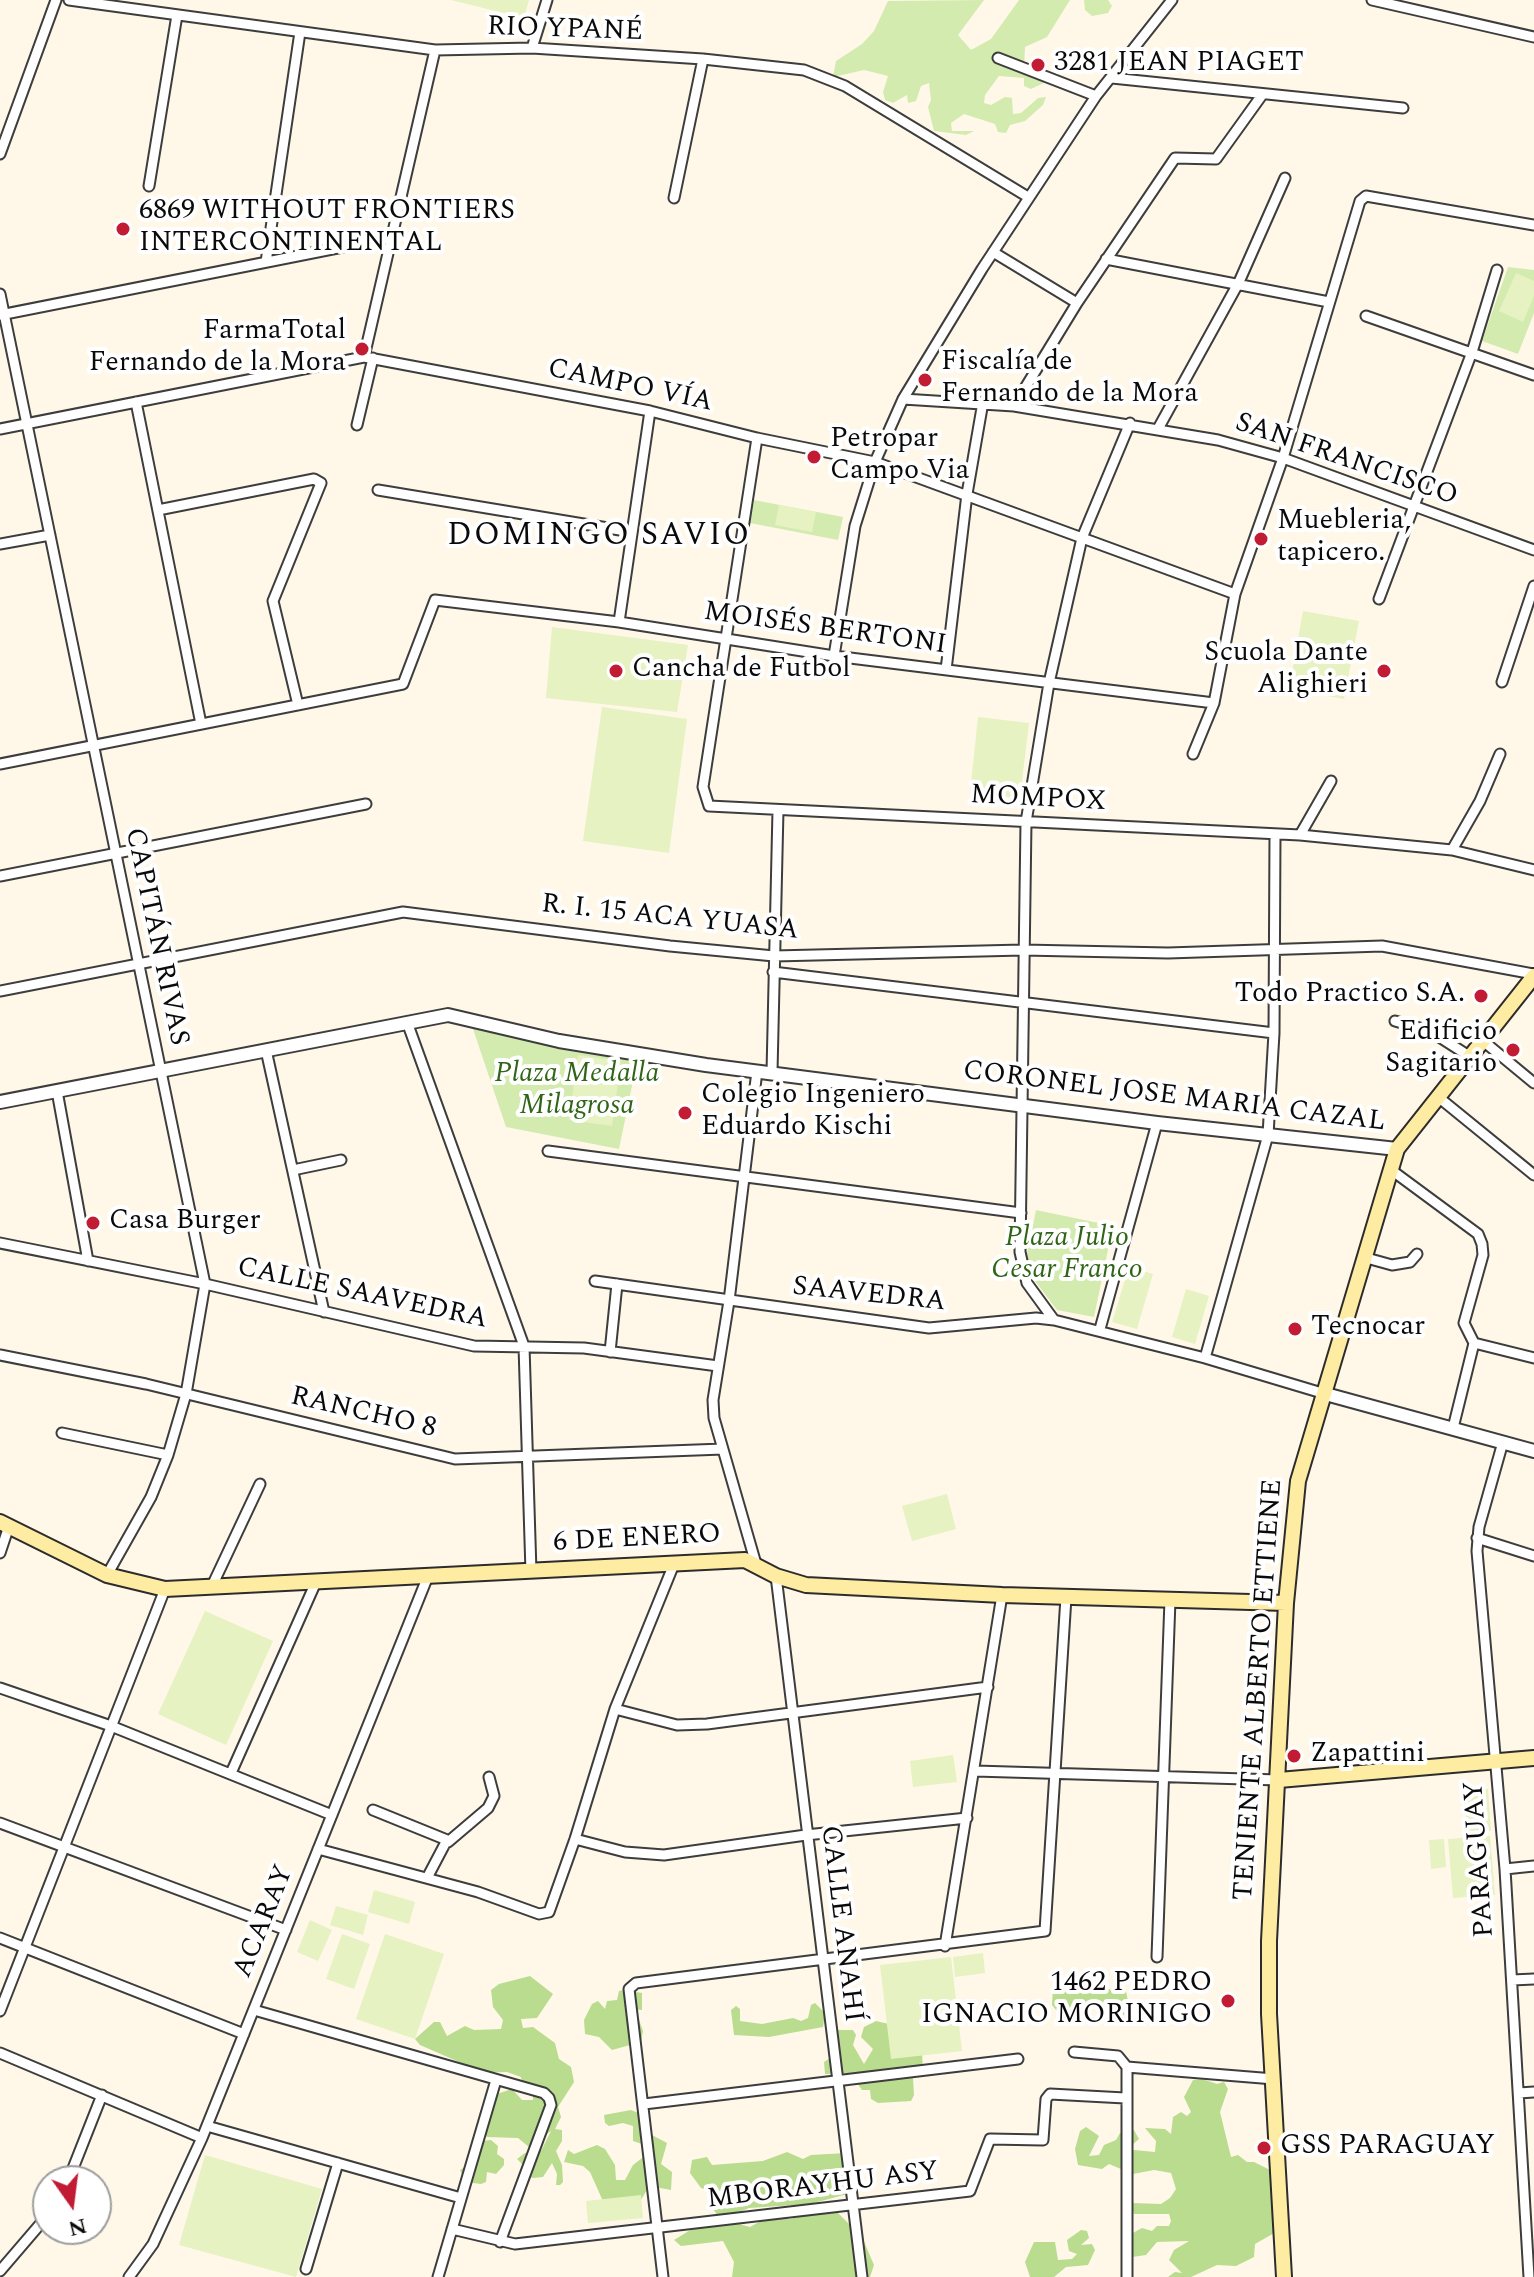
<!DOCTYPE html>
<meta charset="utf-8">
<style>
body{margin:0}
#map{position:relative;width:1534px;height:2277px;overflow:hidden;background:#fff8e8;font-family:Spectral,serif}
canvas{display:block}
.north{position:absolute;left:32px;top:2165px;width:80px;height:80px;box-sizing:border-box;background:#fff;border:2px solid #9d9d9d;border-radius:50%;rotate:166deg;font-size:22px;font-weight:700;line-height:32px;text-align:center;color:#0a0a0a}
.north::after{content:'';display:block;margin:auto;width:28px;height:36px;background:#c11c34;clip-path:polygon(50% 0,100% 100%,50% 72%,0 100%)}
</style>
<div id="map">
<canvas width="1534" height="2277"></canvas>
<div class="north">N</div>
</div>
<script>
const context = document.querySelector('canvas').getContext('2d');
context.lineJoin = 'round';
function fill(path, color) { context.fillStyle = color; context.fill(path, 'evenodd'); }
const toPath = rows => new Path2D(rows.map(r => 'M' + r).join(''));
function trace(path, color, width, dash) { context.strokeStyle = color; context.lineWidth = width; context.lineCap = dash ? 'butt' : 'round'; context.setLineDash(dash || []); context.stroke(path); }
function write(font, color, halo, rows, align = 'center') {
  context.font = font + ' Spectral,serif'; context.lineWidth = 8; context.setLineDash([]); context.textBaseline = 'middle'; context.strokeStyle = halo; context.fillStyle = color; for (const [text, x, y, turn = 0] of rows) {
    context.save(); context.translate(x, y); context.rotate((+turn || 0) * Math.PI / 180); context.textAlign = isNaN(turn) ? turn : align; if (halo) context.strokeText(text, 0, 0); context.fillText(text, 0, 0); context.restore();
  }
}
const green = toPath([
 [984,0,958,35,971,50,991,39,1019,0,1070,0,1047,37,1025,47,1024,70,1047,74,1046,82,1031,89,1024,86,1024,78,999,76,985,95,984,103,991,105,1005,97,1012,98,1013,114,1021,113,1038,98,1046,97,1043,105,1025,121,1010,125,1006,133,998,132,995,124,964,114,951,123,952,131,974,131,966,135,934,131,928,107,931,100,929,83,921,86,916,101,908,103,907,95,893,103,885,100,883,92,888,76,864,70,833,77,836,61,862,44,874,31,888,1],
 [1084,0,1108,0,1112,6,1108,13,1092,16,1085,10],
 [1508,267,1534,270,1534,313,1518,354,1482,341],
 [754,500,843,517,838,540,750,523],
 [471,1023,638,1057,619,1149,506,1127],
 [1036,1210,1113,1226,1094,1317,1057,1310,1035,1281,1026,1258]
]);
const forest = toPath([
 [530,1976,553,1994,537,2018,521,2019,523,2028,533,2027,555,2043,559,2059,571,2067,574,2082,558,2107,561,2117,555,2129,562,2130,562,2141,556,2151,562,2165,563,2182,560,2185,556,2185,557,2174,552,2163,543,2177,533,2178,527,2176,524,2166,517,2159,525,2153,541,2151,551,2131,529,2147,518,2138,487,2137,481,2130,497,2094,512,2089,522,2100,533,2100,533,2091,523,2088,521,2077,507,2072,471,2073,466,2065,420,2045,415,2039,434,2022,440,2022,447,2036,465,2026,474,2030,501,2029,503,2020,493,2007,491,1990,499,1984],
 [1080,1981,1098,1983,1111,1990,1125,1987,1130,2010,1127,2019,1116,2021,1112,2017,1103,2017,1098,2005,1090,2008,1091,2012,1081,2022,1070,2021,1057,2011,1052,2005,1053,1988,1065,1983,1078,1988],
 [624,1990,642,1993,642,2010,630,2009,627,2013,628,2019,639,2020,643,2031,641,2042,612,2050,599,2037,585,2034,584,2020,592,2004,598,2001,605,2009,607,2001,617,2000,619,1991],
 [815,2003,825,2013,823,2027,769,2037,734,2035,731,2010,736,2006,740,2009,740,2021,762,2024,793,2018,801,2021,808,2018,811,2005],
 [876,2021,893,2025,922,2053,923,2070,913,2078,914,2095,911,2101,878,2103,871,2099,870,2090,862,2090,850,2073,825,2074,824,2062,830,2058,827,2039,837,2030,853,2030,856,2035,853,2045,864,2064,873,2049,861,2037,864,2027],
 [1202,2079,1217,2084,1224,2082,1228,2089,1220,2112,1231,2157,1238,2155,1247,2162,1254,2162,1272,2171,1276,2232,1255,2244,1254,2257,1236,2266,1217,2265,1191,2277,1168,2277,1175,2272,1182,2273,1169,2260,1174,2250,1189,2241,1157,2242,1146,2255,1132,2257,1131,2234,1142,2228,1152,2231,1157,2226,1169,2226,1171,2221,1169,2214,1134,2214,1131,2207,1132,2203,1161,2204,1170,2198,1176,2189,1171,2173,1154,2170,1133,2174,1109,2164,1102,2169,1078,2165,1075,2149,1080,2131,1086,2127,1099,2136,1089,2156,1099,2155,1104,2145,1116,2140,1120,2133,1134,2130,1139,2139,1122,2154,1127,2157,1134,2150,1155,2152,1156,2141,1145,2128,1165,2129,1171,2134,1173,2117,1181,2112,1187,2116,1191,2112,1184,2097,1193,2080],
 [631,2110,646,2116,652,2135,667,2143,661,2164,672,2172,671,2190,649,2186,641,2200,611,2204,602,2199,590,2172,583,2166,564,2162,568,2150,574,2154,597,2145,605,2149,615,2165,616,2180,625,2180,633,2165,646,2155,645,2145,633,2141,633,2126,623,2123,609,2126,605,2123,604,2115],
 [491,2140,498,2146,497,2154,504,2159,504,2165,496,2174,487,2172,486,2182,481,2184,465,2182,460,2170,476,2160,480,2141],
 [787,2152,803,2159,811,2155,847,2153,855,2192,810,2204,749,2208,727,2217,718,2216,713,2209,714,2202,725,2200,721,2194,701,2188,690,2173,692,2160,707,2157,712,2165,763,2161],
 [828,2210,836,2211,862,2237,874,2265,870,2277,732,2277,734,2262,723,2241,681,2246,674,2240,692,2229,739,2224,750,2227,770,2216,790,2219],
 [1081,2230,1087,2231,1089,2238,1081,2245,1092,2244,1095,2250,1088,2265,1066,2267,1054,2277,1030,2277,1025,2262,1034,2242,1055,2242,1058,2260,1072,2259,1077,2254,1069,2251,1067,2240]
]);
const pitch = toPath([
 [451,0,529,0,524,18],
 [1516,273,1534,281,1534,296,1523,322,1499,311],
 [779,505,816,512,812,532,775,525],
 [1303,611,1359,621,1344,699,1289,689],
 [552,627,688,645,677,712,546,698],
 [602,707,687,719,669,853,583,841],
 [978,717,1029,723,1020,798,970,793],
 [578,1055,621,1061,612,1126,569,1120],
 [634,1062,661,1066,657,1084,630,1079],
 [1129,1267,1153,1274,1137,1329,1112,1322],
 [1186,1289,1209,1296,1195,1344,1172,1337],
 [947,1494,956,1529,912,1541,902,1506],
 [205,1611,273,1641,226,1745,158,1714],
 [953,1755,957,1782,913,1787,910,1761],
 [1488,1789,1491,1831,1467,1834,1464,1791],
 [1490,1836,1495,1895,1453,1898,1448,1839],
 [1444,1839,1446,1867,1431,1869,1429,1840],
 [374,1890,415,1902,409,1924,368,1912],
 [336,1906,368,1915,363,1935,330,1925],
 [310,1920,332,1930,318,1961,297,1952],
 [342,1934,370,1944,354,1989,326,1979],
 [385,1934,444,1954,415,2039,356,2019],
 [983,1953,985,1973,955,1977,953,1957],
 [951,1957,962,2051,891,2059,880,1965],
 [205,2155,322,2189,296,2277,179,2245],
 [641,2195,643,2218,588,2223,586,2201]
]);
const minor = toPath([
 [69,0,435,50,532,48,703,59,804,70,845,86,1028,197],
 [1372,0,1534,37],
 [532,48,547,0],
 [998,58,1096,96],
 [1112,78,1403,108],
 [0,154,56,0],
 [149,186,177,15],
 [674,198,703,59],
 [993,252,1077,303],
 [1106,259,1329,302],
 [266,262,300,32],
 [0,294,205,1284,186,1394,168,1455,151,1497,107,1575],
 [0,315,393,237],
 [1366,316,1534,375],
 [364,357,435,50],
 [903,399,1014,406,1218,440,1283,458,1534,550],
 [136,402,201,724],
 [1014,406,1077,303,1175,158,1216,159,1262,95],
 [357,425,373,358],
 [1159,427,1239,282,1285,178],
 [0,429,364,357,650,411,757,438,875,462,1235,594],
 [757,438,703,787,709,806,1300,835,1452,850,1534,870],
 [378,490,632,532],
 [158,510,314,479,321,483,273,601,298,705],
 [0,544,50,535],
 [1379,599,1472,352,1497,270],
 [619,622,650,411],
 [834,656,855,526,875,462,903,399,982,269,1096,96,1172,0],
 [946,670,967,494,983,402],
 [1502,682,1534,586],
 [1193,754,1214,703,1235,594,1283,458,1360,201,1366,196,1534,225],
 [0,764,403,684,435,600,619,622,834,656,1214,703],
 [1300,835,1331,781],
 [1452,850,1480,801,1500,754],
 [0,876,366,804],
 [773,972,1274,1033],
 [0,991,403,912,670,946,774,956,1023,950,1168,953,1382,946,1534,974],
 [1395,1021,1430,1031,1469,1056],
 [407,1022,524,1346,531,1572],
 [1482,1040,1534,1083],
 [266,1050,324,1312],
 [772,1072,778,810],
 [57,1091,88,1261],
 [1437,1096,1534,1175],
 [548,1151,1021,1213],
 [1390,1169,1478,1234,1482,1244,1483,1255,1464,1323,1474,1343,1453,1428],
 [293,1170,341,1160],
 [0,1243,205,1284,474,1346,584,1348,718,1366],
 [1363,1257,1392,1265,1410,1262,1417,1254],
 [595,1281,929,1328,1036,1318,1054,1320,1205,1358,1322,1393],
 [1054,1320,1027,1283,1020,1252,1026,822,1049,683,1082,538,1130,423],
 [1100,1329,1157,1123],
 [1474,1343,1534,1358],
 [610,1352,617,1284],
 [0,1355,146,1384,455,1459,723,1449],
 [1205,1358,1268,1135,1274,1033,1275,834],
 [62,1433,168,1455],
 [1503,1442,1479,1527,1477,1551,1505,1869,1529,2277],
 [1477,1538,1534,1556],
 [0,1553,9,1526],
 [756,1564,714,1418,713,1400,729,1301,757,1071],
 [776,1576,862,2277],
 [212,1586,260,1484],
 [0,1688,111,1726,332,1815],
 [615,1709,677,1725,707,1724,988,1687],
 [975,1771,1279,1780],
 [231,1773,316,1582],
 [373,1810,447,1840,427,1878],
 [0,1823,286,1930],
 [575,1839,625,1852,664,1855,806,1835,967,1818],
 [448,1842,488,1808,494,1796,489,1777],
 [318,1849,478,1892,539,1914,549,1912,575,1839,615,1709,674,1564],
 [1505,1869,1534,1866],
 [0,1938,244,2034],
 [945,1946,1002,1595],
 [1157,1957,1170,1600],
 [1512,1980,1534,1979],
 [254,2010,544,2093,549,2098,551,2105,500,2242],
 [0,2011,165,1589],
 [1074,2052,1118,2056,1127,2067,1127,2277],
 [0,2053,202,2138],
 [1127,2067,1274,2079],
 [1519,2093,1534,2092],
 [644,2104,1018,2059],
 [207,2126,461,2198],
 [68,2181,102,2095],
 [452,2229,515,2244,970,2191,990,2139,1043,2140,1046,2099,1050,2094,1125,2098],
 [306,2269,338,2163],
 [0,2271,48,2215],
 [129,2277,153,2244,202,2138,428,1576],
 [438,2277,496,2080],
 [663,2277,629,1989,636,1983,1045,1931,1066,1597]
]);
const tertiary = toPath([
 [0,1102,448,1015,559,1041,706,1065,1157,1123,1397,1149],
 [1322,1393,1534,1451]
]);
const secondary = toPath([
 [0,1522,107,1575,165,1589,745,1560,776,1576,806,1585,1002,1595,1286,1603],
 [1279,1780,1534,1758],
 [1284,2277,1269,2014,1269,1941,1286,1603,1298,1481,1397,1149,1534,976]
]);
const markers = [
 [1038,65,8,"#c11c34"],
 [123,229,8,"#c11c34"],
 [362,349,8,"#c11c34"],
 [925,380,8,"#c11c34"],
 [814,457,8,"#c11c34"],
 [1261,539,8,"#c11c34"],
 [616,671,8,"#c11c34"],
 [1384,671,8,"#c11c34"],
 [1481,996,8,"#c11c34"],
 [1513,1050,8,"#c11c34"],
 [685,1113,8,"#c11c34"],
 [93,1223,8,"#c11c34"],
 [1295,1329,8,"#c11c34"],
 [1294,1756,8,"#c11c34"],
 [1228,2001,8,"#c11c34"],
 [1264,2148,8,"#c11c34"]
];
const streetNames = [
 ["RIO YPANÉ",565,31,2],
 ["CAMPO VÍA",630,387,12],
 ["SAN FRANCISCO",1346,461,19],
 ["MOISÉS BERTONI",825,630,8],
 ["MOMPOX",1038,800,3],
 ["R. I. 15 ACA YUASA",670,919,6],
 ["CAPITÁN RIVAS",155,937,78],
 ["CORONEL JOSE MARIA CAZAL",1174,1098,7],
 ["CALLE SAAVEDRA",362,1295,12],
 ["SAAVEDRA",869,1296,6],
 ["RANCHO 8",363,1414,13],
 ["6 DE ENERO",637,1540,-3],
 ["TENIENTE ALBERTO ETTIENE",1260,1690,-86],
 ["PARAGUAY",1481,1859,-94],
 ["ACARAY",265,1922,-68],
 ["CALLE ANAHÍ",840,1924,83],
 ["MBORAYHU ASY",823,2187,-7]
];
const poiNames = [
 ["3281 JEAN PIAGET",1054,65],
 ["6869 WITHOUT FRONTIERS",139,213],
 ["INTERCONTINENTAL",139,245],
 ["FarmaTotal",346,333,"right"],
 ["Fernando de la Mora",346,365,"right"],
 ["Fiscalía de",941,364],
 ["Fernando de la Mora",941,396],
 ["Petropar",830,441],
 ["Campo Via",830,473],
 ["Muebleria,",1277,523],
 ["tapicero.",1277,555],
 ["Scuola Dante",1368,655,"right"],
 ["Alighieri",1368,687,"right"],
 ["Cancha de Futbol",632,671],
 ["Todo Practico S.A.",1465,996,"right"],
 ["Edificio",1497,1034,"right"],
 ["Sagitario",1497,1066,"right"],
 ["Colegio Ingeniero",701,1097],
 ["Eduardo Kischi",701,1129],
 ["Casa Burger",109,1223],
 ["Tecnocar",1311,1329],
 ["Zapattini",1310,1756],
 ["1462 PEDRO",1212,1985,"right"],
 ["IGNACIO MORINIGO",1212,2017,"right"],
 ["GSS PARAGUAY",1280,2148]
];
const parkNames = [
 ["Plaza Medalla",577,1076],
 ["Milagrosa",577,1108],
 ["Plaza Julio",1067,1240],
 ["Cesar Franco",1067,1272]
];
const quarterNames = [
 ["DOMINGO SAVIO",599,538]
];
fill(green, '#d4ebb0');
fill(forest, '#b9dc8e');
fill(pitch, '#e6f2c2');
trace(minor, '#3d3d3d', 13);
trace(tertiary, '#3d3d3d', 16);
trace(secondary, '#2c2c2c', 18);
trace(minor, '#fff', 9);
trace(tertiary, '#fff', 12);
trace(secondary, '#ffeca3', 14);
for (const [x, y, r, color] of markers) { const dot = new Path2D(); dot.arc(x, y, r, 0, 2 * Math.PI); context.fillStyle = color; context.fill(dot); trace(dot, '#fff', 3); }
write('28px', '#0a0a0a', '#fff', streetNames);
write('28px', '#0a0a0a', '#fff', poiNames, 'left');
write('italic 28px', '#306518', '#fff', parkNames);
context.letterSpacing = '2px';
write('32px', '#0a0a0a', '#fff', quarterNames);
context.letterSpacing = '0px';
</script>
